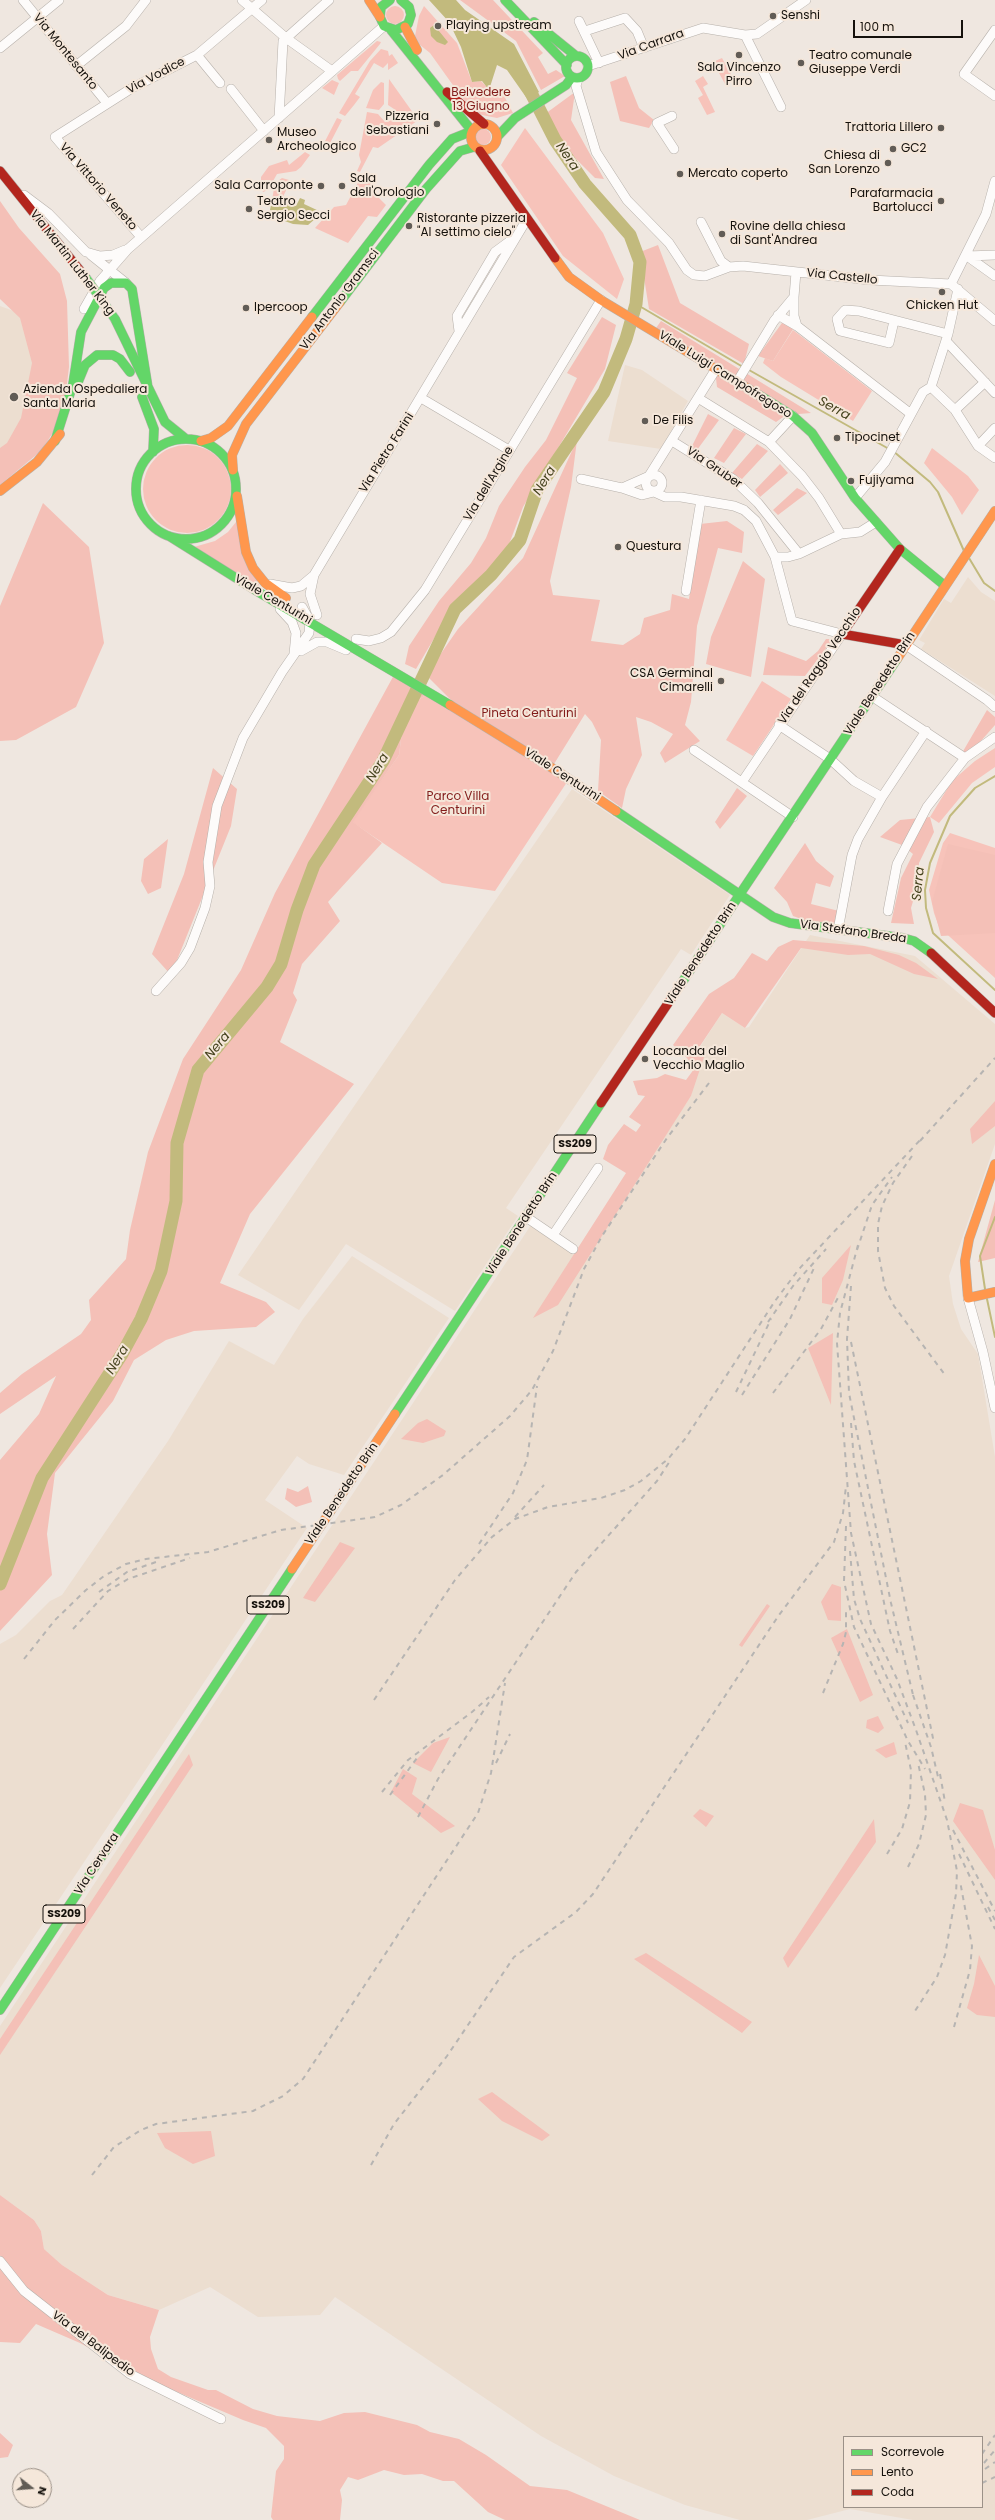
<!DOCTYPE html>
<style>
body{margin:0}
#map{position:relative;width:995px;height:2520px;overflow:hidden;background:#efe7e0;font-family:Poppins,sans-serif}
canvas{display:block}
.legend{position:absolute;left:843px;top:2436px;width:140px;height:72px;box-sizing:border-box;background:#f5e7da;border:1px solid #9b9188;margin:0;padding:5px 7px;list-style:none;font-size:12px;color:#15110c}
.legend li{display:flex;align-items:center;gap:8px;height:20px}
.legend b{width:20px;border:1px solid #9b9188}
.north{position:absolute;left:12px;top:2468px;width:40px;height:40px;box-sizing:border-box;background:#f5e7da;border:1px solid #9b9188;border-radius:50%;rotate:107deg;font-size:11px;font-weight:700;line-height:16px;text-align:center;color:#15110c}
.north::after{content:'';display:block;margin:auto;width:14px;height:18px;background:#615c56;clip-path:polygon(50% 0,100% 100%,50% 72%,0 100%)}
.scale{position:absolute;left:853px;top:20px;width:110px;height:18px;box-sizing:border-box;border:2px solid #15110c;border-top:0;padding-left:5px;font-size:12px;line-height:14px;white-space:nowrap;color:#15110c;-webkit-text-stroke:3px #f5e7da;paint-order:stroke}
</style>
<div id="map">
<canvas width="995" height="2520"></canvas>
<ul class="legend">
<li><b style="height:5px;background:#63d668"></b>Scorrevole</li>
<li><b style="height:5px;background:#ff974d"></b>Lento</li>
<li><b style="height:5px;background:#b3261e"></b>Coda</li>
</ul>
<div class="north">N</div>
<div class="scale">100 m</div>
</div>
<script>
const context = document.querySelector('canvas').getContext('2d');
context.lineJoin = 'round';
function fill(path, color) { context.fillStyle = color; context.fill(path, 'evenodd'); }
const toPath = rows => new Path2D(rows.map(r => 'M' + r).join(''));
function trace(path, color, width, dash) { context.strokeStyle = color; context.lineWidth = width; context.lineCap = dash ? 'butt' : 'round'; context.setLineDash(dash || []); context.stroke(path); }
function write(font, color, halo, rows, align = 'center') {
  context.font = font + ' Poppins,sans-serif'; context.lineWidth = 4; context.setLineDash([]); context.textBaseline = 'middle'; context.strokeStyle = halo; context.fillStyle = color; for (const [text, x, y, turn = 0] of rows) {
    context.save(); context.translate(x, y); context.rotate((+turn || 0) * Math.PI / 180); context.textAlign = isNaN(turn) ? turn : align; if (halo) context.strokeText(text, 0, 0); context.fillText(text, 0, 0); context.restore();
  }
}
const built = toPath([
 [0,306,22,314,34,361,20,433,0,451],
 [625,365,642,370,688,401,661,449,608,441],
 [968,577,981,592,995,601,995,696,921,649,925,643,919,640,944,599,951,603],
 [572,789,730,895,691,955,681,949,506,1208,518,1216,455,1311,346,1244,299,1310,238,1275],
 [810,935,915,956,995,1024,995,1144,949,1276,953,1304,961,1329,978,1354,995,1457,995,2520,913,2520,850,2509,807,2520,740,2520,685,2505,614,2476,541,2436,335,2297,320,2315,258,2317,210,2287,159,2310,108,2295,62,2265,44,2249,41,2231,34,2220,0,2195,0,2026,531,1225,583,1260,691,1096,698,1050,722,1013,745,1028,749,1027],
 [844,2437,982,2437,982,2507,844,2507],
 [352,1256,449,1318,344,1475,309,1464,297,1456,265,1500,307,1528,0,1988,0,1644,16,1635,50,1601,62,1595,168,1441,229,1341,274,1365,303,1319]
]);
const green = toPath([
 [424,6,457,43,472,82,481,81,490,90,502,92,513,113,497,118,482,115,472,109,460,95,430,53,420,45,415,36,419,16],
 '386 15a9 9 0 1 1 18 0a9 9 0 1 1-18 0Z',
 [377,41,381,42,380,44,358,71,351,71,340,81,338,79,337,75],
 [381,49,388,51,389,56,392,54,398,63,388,70,388,63,383,68,374,63,355,94,360,97,354,105,345,116,339,113,370,61],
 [722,58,734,80,725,84,713,62],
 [703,76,708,84,703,87,715,112,707,115,698,98,703,95,695,81],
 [389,79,416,117,395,113,394,109,388,105],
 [332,80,339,83,334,95,322,88],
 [381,82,384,83,384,104,379,110,366,108,373,90],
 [367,112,378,114,385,122,390,121,394,117,417,121,378,148,373,147,360,172,357,171,361,162,359,155],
 [337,118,342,120,327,149,322,147],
 [525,128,603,233,624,279,617,299,563,256,501,165],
 '475 137a8 8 0 1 1 16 0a8 8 0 1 1-16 0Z',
 [305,152,310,155,301,167,296,171,277,174,268,190,263,192,261,188,261,177,269,166,287,160,289,165],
 [361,177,374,183,374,193,386,205,377,217,368,216,348,243,315,228,334,207,346,205],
 [282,178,289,180,289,184,282,199,284,203,272,200,275,183],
 [793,330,872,391,853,421,781,377,763,363,765,358,773,361],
 '143 489a44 44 0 1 1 88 0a44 44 0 1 1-88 0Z',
 [932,448,968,476,979,490,962,515,952,497,924,463],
 [236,522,260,588,194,547,215,541,228,532],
 [762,681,791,699,753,756,726,740],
 [426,695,567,782,495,891,442,883,352,822,399,755,402,731,413,703],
 [995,748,995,767,972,783,939,823,930,817,952,781,975,761],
 [950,833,995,848,995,978,939,927,934,913,929,890,943,843]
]);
const forest = toPath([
 [460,0,493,0,543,53,538,57,548,74,556,70,565,76,541,90,516,41],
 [626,76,639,108,654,120,649,128,620,121,610,82],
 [575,92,571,120,604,179,595,178,572,155,545,114],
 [0,201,19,228,60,274,67,301,69,367,63,417,41,451,0,485,0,448,7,443,21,418,32,363,20,318,0,299],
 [658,245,680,303,749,344,744,364,649,309,640,252],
 [602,317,616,325,605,369,523,507,505,555,449,613,416,669,405,664,409,646,439,601,471,563,486,538,499,506,525,467,546,440,577,378,567,373],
 [661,321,811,413,786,415,776,422,717,387,715,370,651,335],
 [782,323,795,326,773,361,758,356],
 [708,414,719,420,697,450,691,448],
 [734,428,746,434,724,463,714,458],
 [577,440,571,487,550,581,553,595,600,600,591,641,623,645,640,634,644,618,670,610,672,594,689,599,700,524,727,521,744,532,742,553,718,548,697,626,691,702,685,725,700,741,665,763,660,753,673,734,651,722,636,717,642,755,626,789,622,808,598,791,601,740,592,722,585,714,554,764,451,700,426,675,458,629,523,558],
 [757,444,768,451,742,479,732,473],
 [780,464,788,473,760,497,755,490],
 [797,488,807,493,778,515,773,510],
 [43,503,89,547,104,643,76,707,16,740,0,741,0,606],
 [743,561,765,579,751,677,706,664,711,637],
 [826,639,833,639,805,676,763,675,768,647,806,661,818,651],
 [394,675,426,695,413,703,402,731,399,755,353,822,382,843,328,902,340,921,302,964,293,993,297,1000,280,1042,354,1084,250,1214,220,1283,266,1302,275,1312,256,1327,194,1331,166,1340,134,1360,113,1401,55,1473,47,1534,52,1575,0,1631,0,1460,39,1414,56,1376,0,1414,0,1393,22,1374,81,1334,91,1320,89,1300,126,1259,130,1230,148,1152,183,1059,241,970,275,893],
 [987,710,995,717,995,725,973,750,962,753],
 [213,768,237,789,231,826,171,975,152,954,184,874],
 [737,788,747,796,720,829,715,822],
 [930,817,934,832,919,863,917,888,911,908,914,924,891,923,901,878,913,854,902,845,880,837,900,820],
 [168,839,161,888,148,894,141,881,144,859],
 [805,843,816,861,834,876,830,887,816,883,811,904,839,911,832,930,793,916,787,902,774,888],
 [948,844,995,855,995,933,941,936,932,902],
 [793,940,864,946,899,955,916,963,938,979,914,974,870,954,848,955,801,948,745,1028,722,1013,698,1049,705,1054,691,1096,558,1305,533,1318,626,1173,603,1159,608,1145,624,1124,636,1132,641,1125,629,1117,645,1096,638,1095,633,1081,657,1078,665,1074,686,1080,694,1069,687,1058,673,1045,709,994,734,978,752,953,767,961,778,947],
 [995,1101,995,1126,972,1144,970,1129],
 [995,1200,995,1258,978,1262],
 [851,1245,843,1280,832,1305,822,1303,822,1278],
 [833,1333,831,1405,808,1348],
 [427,1419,446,1431,444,1436,423,1443,401,1439,418,1423],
 [308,1486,312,1502,296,1507,285,1499,287,1488,298,1492],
 [340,1542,355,1548,315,1602,303,1598],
 [832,1584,841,1587,841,1621,828,1620,821,1602],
 [767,1604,770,1606,742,1647,739,1645],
 [847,1629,873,1695,860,1702,831,1638],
 [878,1716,884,1728,878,1733,866,1728,867,1720],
 [450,1737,431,1772,413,1763,433,1743],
 [894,1742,897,1754,886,1758,875,1750],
 [189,1754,193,1765,0,2055,0,2039],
 [403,1769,417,1778,412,1794,455,1826,441,1833,391,1792],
 [960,1803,983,1810,995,1850,995,1880,953,1821],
 [700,1809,714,1816,706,1827,693,1816],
 [874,1819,876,1842,788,1968,783,1958],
 [646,1953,752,2022,742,2033,634,1959],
 [979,1955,995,1986,995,2017,977,2015,967,2008,974,1984],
 [492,2092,550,2135,542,2141,502,2121,478,2099],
 [211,2131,215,2156,193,2164,165,2148,157,2133],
 [0,2195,34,2220,41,2231,44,2249,62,2265,108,2295,159,2310,150,2337,151,2349,158,2369,171,2377,208,2390,216,2390,253,2409,277,2416,320,2421,344,2413,365,2412,417,2425,430,2432,459,2439,486,2455,530,2486,567,2490,640,2520,505,2520,488,2512,454,2481,443,2481,422,2474,404,2475,384,2470,358,2480,348,2477,340,2490,342,2500,340,2520,273,2520,271,2517,276,2471,284,2459,284,2446,266,2428,243,2420,149,2380,80,2343,36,2324,20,2343,0,2342],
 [0,2433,13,2445,8,2457,0,2458]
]);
const water = toPath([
 [429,0,456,0,465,10,514,44,539,92,528,100,507,70,497,65,489,90,482,81,472,82,461,47,449,22],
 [434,25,448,42,445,45,437,42,431,36,430,28],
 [300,198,305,200,304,204,319,211,315,219,308,225,293,224,282,220,283,215,270,210,272,200,286,202,296,206]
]);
const stream = toPath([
 [636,304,743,367],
 [749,370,889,449],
 [893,451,930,482,938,492,964,551],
 [969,558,984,583,995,591],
 [995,776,975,788,950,816,930,863,925,890,926,908,933,933,995,990],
 [985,1289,980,1256,995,1217],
 [987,1299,995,1337]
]);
const river = toPath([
 [0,1584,42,1478,122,1354,141,1319,161,1271,176,1201,177,1143,198,1070,267,987,281,964,297,910,314,865,383,761,455,609,491,575,520,540,537,490,604,392,626,339,636,304,640,262,630,235,585,184,555,140,525,81]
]);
const street = toPath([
 [23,0,107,103],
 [242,0,286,38,332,71],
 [579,21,599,63],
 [995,30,964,74,995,96],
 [585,31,625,18,637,31,644,48],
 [745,35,781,107],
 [0,48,59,0],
 [197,55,220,83],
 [76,66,126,26,146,0],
 [588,66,703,28,745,35,757,34,806,0],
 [578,79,576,86,596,152,627,200,669,243,687,270,694,275,705,276,729,267],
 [231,89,264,131],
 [672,116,657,123,674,149],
 [279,118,283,41,329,0],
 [24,195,48,213,86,252,100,256,113,255,125,250],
 [701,222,721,261,729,267,743,266,870,280,951,284,995,321],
 [141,237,55,137,132,88,197,55,262,0],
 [91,255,126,283],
 [967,256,995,276],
 [967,256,995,255],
 [951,284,986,214,995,181],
 [794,297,794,316,797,326],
 [84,309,100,281,128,249,384,26],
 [778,315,797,326,911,414],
 [894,321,889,343,840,331,837,319,845,310,859,311,948,334],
 [459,331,457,316,469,296,495,252,510,241],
 [946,341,995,393],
 [737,382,774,321,794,297,796,272],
 [931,387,948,334,958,289],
 [931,387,955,410,978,446,995,458],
 [421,398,509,450],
 [698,398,769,442,802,476,819,498,841,534],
 [955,410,985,382],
 [672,441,733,479,758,503,799,554],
 [769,442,793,416],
 [978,446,995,428],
 '646 483a8 8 0 1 1 16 0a8 8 0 1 1-16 0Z',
 [581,479,622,488,642,495,654,492,665,497,681,497,734,506,744,510,756,521,775,557,792,621,842,634,742,782],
 [622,488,649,476,716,369],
 [855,498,885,462,923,392,931,387],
 [775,557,788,557,799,554,841,534,860,532,876,522],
 [270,584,292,588,301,586,313,576],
 [686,591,701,500],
 [280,609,292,622,296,633,294,654],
 [317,615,310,594,314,575,527,219],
 [356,639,369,641,381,638,391,632,425,590,601,300],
 [906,645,987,700,995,707],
 [301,651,317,642,327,642,346,650],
 [873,697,965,758],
 [779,725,830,759,854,781,882,797],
 [694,750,793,817],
 [888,911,897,864,927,807,965,758,995,737],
 [838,930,852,855,858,839,882,797,926,731],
 [156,991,181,963,190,948,205,908,210,886,208,862,217,806,243,738,282,672,309,633,310,621,302,607],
 [526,1217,573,1249],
 [553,1235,598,1168],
 [968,1298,983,1352,995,1408],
 [0,2261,24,2291,130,2374,221,2419]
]);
const fast = toPath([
 [390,0,381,7,380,17,384,26,396,30,408,24,411,15,409,7,401,0],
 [505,0,567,65],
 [534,22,576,56],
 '566 67a11 11 0 1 1 22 0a11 11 0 1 1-22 0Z',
 [497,137,515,118,566,85,572,77],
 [340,302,426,189,460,151,474,147],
 [312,317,429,165,452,139,472,131,391,30],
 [115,319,165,422,186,439],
 [78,382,85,365,97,355,113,355,120,359,130,372],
 [759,395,793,416,812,433,855,498,900,549,944,585],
 [142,397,154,429,153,452],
 '136 489a50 50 0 1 1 100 0a50 50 0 1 1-100 0Z',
 [55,441,73,384,81,332,104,288,111,283,126,283,132,289,148,388],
 [169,536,260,593,450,705],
 [616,811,773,917,790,923,903,938,914,941,931,953],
 [740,894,897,659],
 [681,984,740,894],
 [395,1414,601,1103],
 [0,2010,292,1569]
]);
const slow = toPath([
 [369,0,380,17],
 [405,27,417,50],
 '471 137a13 13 0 1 1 26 0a13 13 0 1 1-26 0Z',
 [555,258,569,277,601,300,759,395],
 [201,441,211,438,228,426,312,317],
 [233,470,232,455,246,424,340,302],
 [0,491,37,462,60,434],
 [237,496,246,552,253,568,265,583,286,598],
 [897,659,995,511],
 [450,705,557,771,616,811],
 [995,1164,969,1239,965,1261,968,1298,995,1292],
 [292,1569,395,1414]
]);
const jam = toPath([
 [447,92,484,124],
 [480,151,555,258],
 [0,171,86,278],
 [900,549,842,634,906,645],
 [931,953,995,1013],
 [601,1103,681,984]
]);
const rail = toPath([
 [920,1141,995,1058],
 [912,1156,893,1183,882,1206,878,1224,878,1251,885,1288,894,1306,945,1375],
 [858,1245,840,1313,837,1343,851,1533,871,1624,897,1679,916,1730,947,1820,957,1871,956,1894,945,1955,937,1977,915,2011],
 [857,1250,872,1205,892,1177],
 [851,1286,847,1339,849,1393,891,1603,914,1699],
 [768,1322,793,1286,826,1249],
 [851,1342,934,1743],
 [736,1392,771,1319],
 [773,1393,821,1329,840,1294],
 [742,1395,790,1319,815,1266],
 [851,1423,854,1461,890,1631,898,1654],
 [515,1517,544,1485],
 [846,1526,844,1581,854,1627,908,1741,925,1769],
 [479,1544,513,1493,527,1460,537,1386],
 [850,1551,854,1599,860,1619,908,1723],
 [99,1592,127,1572,159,1561],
 [73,1629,108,1591,128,1579,190,1558],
 [24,1659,55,1620,86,1590,104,1576,126,1564,146,1559,208,1552,281,1530,375,1517,401,1505,443,1475,510,1416,532,1390,553,1351,584,1269,602,1236,667,1138,709,1083],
 [823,1693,843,1644,846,1632,846,1611],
 [913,1695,931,1747,939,1781],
 [374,1700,455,1580,492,1537,515,1519,548,1507,601,1498,625,1490,641,1481,668,1459,685,1439,775,1301,799,1269,923,1137],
 [496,1763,510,1734],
 [940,1774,945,1802],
 [382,1792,408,1760,472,1712,489,1697],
 [390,1795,417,1758],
 [418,1817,438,1779,576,1572,657,1481,670,1461],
 [953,1830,995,1911],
 [887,1854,902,1829,910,1802,911,1770,905,1742],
 [959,1854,995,1929],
 [908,1867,919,1844,926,1815,925,1794,918,1763],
 [988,1907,995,1920],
 [954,2027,970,1970,972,1946,960,1881],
 [371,2165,394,2124,447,2056,514,1957,576,1912,593,1894,779,1615,834,1542,843,1513,846,1486],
 [92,2175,114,2147,141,2130,156,2124,253,2111,283,2096,303,2079,478,1813,491,1773,505,1683],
 [982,2454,995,2435],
 [984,2463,995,2450],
 [985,2469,995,2462],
 [982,2483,995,2477]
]);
const fastBridge = toPath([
 [86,278,115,319]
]);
const markers = [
 [773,16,4,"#615c56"],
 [438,26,4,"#615c56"],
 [739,55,4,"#615c56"],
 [801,63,4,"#615c56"],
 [437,124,4,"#615c56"],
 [941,128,4,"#615c56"],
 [269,140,4,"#615c56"],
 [893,149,4,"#615c56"],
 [888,163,4,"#615c56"],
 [680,174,4,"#615c56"],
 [321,186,4,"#615c56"],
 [342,186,4,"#615c56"],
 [941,201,4,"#615c56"],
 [249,209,4,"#615c56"],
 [409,226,4,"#615c56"],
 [722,234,4,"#615c56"],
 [942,292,4,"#615c56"],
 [246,308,4,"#615c56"],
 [14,397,5,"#615c56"],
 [645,421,4,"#615c56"],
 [837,438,4,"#615c56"],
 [851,481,4,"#615c56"],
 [618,547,4,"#615c56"],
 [721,681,4,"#615c56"],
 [645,1059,4,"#615c56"]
];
const shields = [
 [575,1144,42],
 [268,1605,42],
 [64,1914,42]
];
const shieldNames = [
 ["SS209",575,1144],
 ["SS209",268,1605],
 ["SS209",64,1914]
];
const poiNames = [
 ["Senshi",781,16],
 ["Playing upstream",446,26],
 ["Teatro comunale",809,56],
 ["Giuseppe Verdi",809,70],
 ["Sala Vincenzo",739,68,"center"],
 ["Pirro",739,82,"center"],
 ["Pizzeria",429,117,"right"],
 ["Sebastiani",429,131,"right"],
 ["Trattoria Lillero",933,128,"right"],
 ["Museo",277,133],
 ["Archeologico",277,147],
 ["GC2",901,149],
 ["Chiesa di",880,156,"right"],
 ["San Lorenzo",880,170,"right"],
 ["Mercato coperto",688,174],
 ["Sala",350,179],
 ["dell'Orologio",350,193],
 ["Sala Carroponte",313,186,"right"],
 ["Parafarmacia",933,194,"right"],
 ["Bartolucci",933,208,"right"],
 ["Teatro",257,202],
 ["Sergio Secci",257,216],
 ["Ristorante pizzeria",417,219],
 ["\"Al settimo cielo\"",417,233],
 ["Rovine della chiesa",730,227],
 ["di Sant'Andrea",730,241],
 ["Chicken Hut",942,306,"center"],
 ["Ipercoop",254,308],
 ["Azienda Ospedaliera",23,390],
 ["Santa Maria",23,404],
 ["De Filis",653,421],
 ["Tipocinet",845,438],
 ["Fujiyama",859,481],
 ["Questura",626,547],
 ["CSA Germinal",713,674,"right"],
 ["Cimarelli",713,688,"right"],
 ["Locanda del",653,1052],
 ["Vecchio Maglio",653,1066]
];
const streetNames = [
 ["Via Carrara",651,45,-20],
 ["Via Montesanto",65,52,51],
 ["Via Vodice",156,76,-28],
 ["Via Vittorio Veneto",98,187,49],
 ["Via Martin Luther King",72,263,52],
 ["Via Castello",842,277,6],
 ["Via Antonio Gramsci",340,300,-53],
 ["Viale Luigi Campofregoso",725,375,32],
 ["Via Pietro Farini",387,453,-58],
 ["Via Gruber",714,468,34],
 ["Via dell'Argine",489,484,-59],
 ["Viale Centurini",273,600,30],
 ["Via del Raggio Vecchio",820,666,-56],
 ["Viale Benedetto Brin",880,684,-57],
 ["Viale Centurini",562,775,33],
 ["Via Stefano Breda",853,932,8],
 ["Viale Benedetto Brin",701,954,-57],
 ["Viale Benedetto Brin",522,1224,-57],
 ["Viale Benedetto Brin",342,1494,-56],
 ["Via Cervara",97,1864,-57],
 ["Via del Balipedio",93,2344,37]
];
const parkNames = [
 ["Belvedere",481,93],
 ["13 Giugno",481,107],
 ["Pineta Centurini",529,714],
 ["Parco Villa",458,797],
 ["Centurini",458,811]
];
const waterNames = [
 ["Nera",567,157,56],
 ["Serra",834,409,29],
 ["Nera",545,481,-59],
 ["Nera",378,768,-59],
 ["Serra",919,884,-84],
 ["Nera",218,1046,-50],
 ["Nera",118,1360,-59]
];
fill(built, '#ecded0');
fill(green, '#f7c3ba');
fill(forest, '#f4c0b7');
fill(water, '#c2ba7d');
trace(stream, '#c2ba7d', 2);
trace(river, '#c2ba7d', 13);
trace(street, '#b6b0aa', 10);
trace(fast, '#b6b0aa', 10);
trace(slow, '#b6b0aa', 10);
trace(jam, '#b6b0aa', 10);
trace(street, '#fdfbfa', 9);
trace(fast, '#63d668', 9);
trace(slow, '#ff974d', 9);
trace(jam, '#b3261e', 9);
trace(rail, '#b6b4b2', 2, [5, 5]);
trace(fastBridge, '#c6c2bf', 10, []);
trace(fastBridge, '#63d668', 9);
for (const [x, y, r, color] of markers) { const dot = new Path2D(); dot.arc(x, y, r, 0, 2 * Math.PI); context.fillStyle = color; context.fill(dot); trace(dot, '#f5e7da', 1.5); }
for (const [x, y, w] of shields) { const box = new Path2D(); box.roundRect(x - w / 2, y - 9, w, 18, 3); context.fillStyle = '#f5e7da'; context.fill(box); trace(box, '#15110c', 1); }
write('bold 11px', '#15110c', null, shieldNames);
write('12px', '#15110c', '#f5e7da', poiNames, 'left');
write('12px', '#15110c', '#f5e7da', streetNames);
write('12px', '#821c1a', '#f5e7da', parkNames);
write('italic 13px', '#44421d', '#f5e7da', waterNames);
</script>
